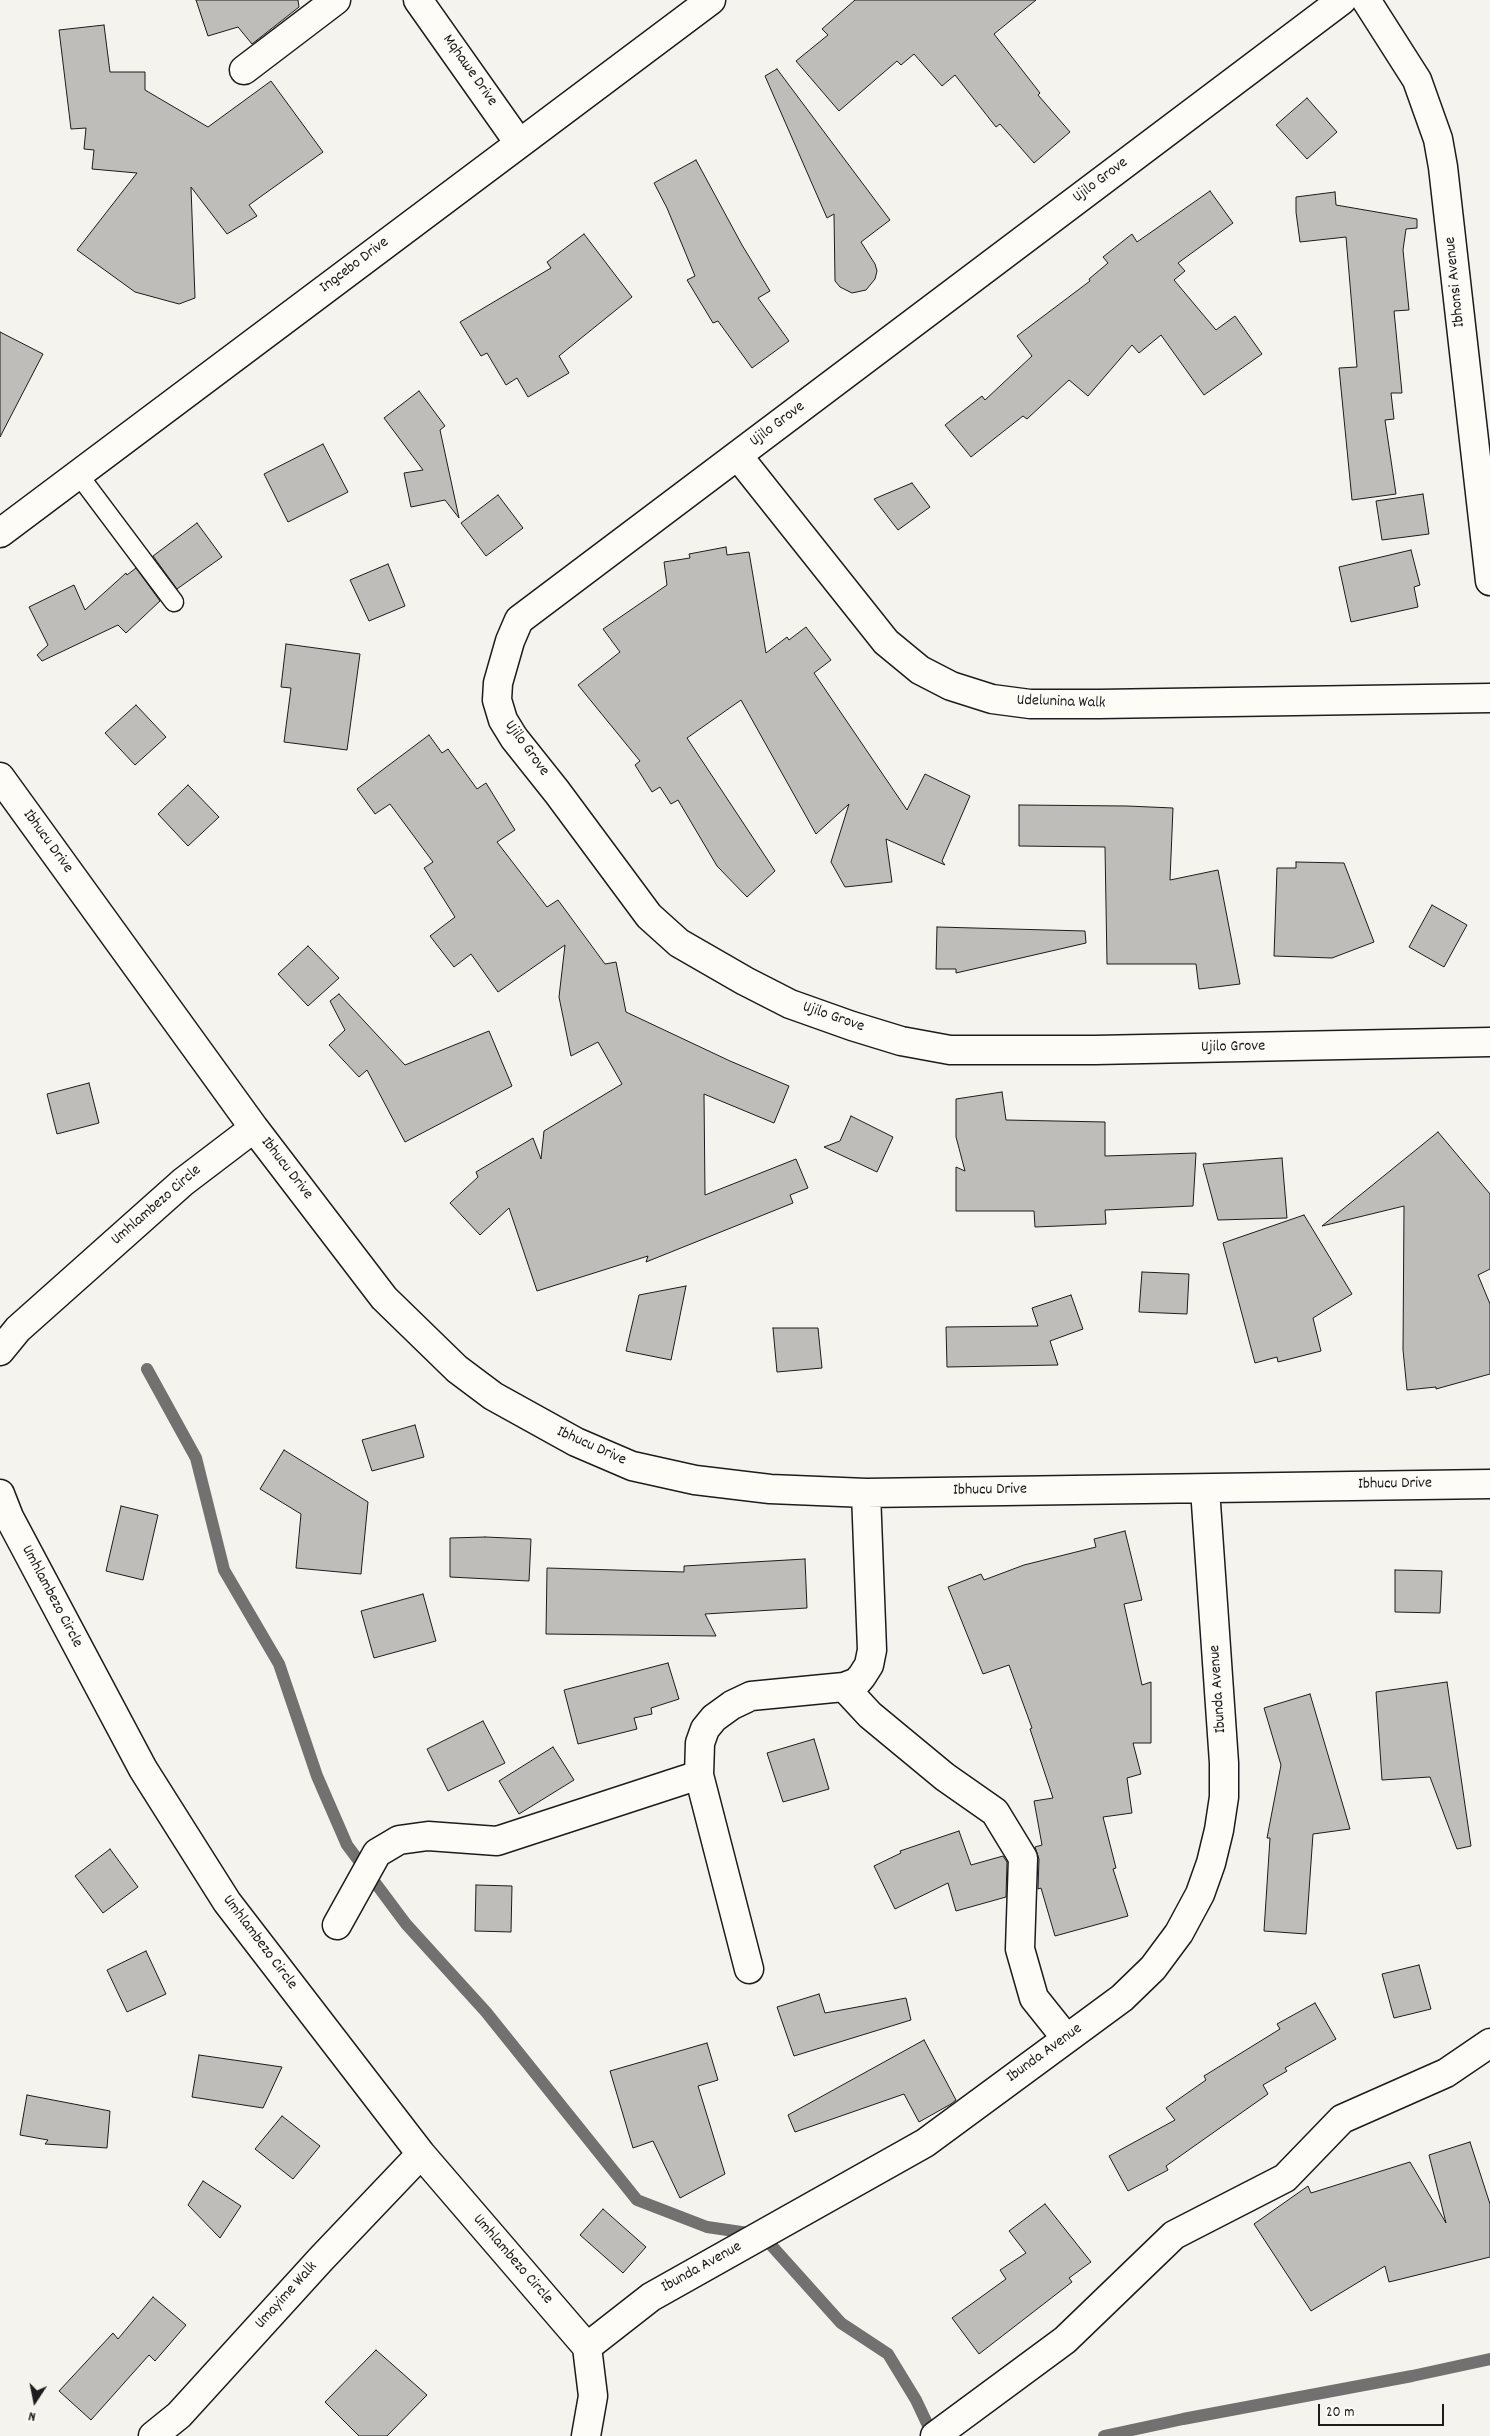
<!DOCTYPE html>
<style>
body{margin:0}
#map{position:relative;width:1490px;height:2436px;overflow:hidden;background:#f4f3ee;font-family:Dekko,sans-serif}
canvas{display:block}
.north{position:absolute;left:10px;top:2376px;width:50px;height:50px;-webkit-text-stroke:4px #fdfcf7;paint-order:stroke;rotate:191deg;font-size:14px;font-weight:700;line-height:20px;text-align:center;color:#1c1c1c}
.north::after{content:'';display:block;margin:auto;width:18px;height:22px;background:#1c1c1c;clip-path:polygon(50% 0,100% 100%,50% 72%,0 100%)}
.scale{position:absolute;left:1318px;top:2404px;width:126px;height:22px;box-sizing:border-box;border:2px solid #1c1c1c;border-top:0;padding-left:6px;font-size:15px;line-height:18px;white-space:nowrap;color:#1c1c1c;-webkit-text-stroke:4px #fdfcf7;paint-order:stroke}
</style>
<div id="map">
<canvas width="1490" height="2436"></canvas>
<div class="north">N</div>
<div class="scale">20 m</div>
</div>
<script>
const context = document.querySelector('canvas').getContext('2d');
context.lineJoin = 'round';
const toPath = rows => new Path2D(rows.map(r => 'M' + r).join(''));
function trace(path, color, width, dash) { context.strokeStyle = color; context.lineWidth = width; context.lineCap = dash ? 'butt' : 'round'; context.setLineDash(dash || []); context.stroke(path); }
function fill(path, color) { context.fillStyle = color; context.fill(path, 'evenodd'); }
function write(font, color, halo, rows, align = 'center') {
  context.font = font + ' Dekko,sans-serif'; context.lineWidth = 4; context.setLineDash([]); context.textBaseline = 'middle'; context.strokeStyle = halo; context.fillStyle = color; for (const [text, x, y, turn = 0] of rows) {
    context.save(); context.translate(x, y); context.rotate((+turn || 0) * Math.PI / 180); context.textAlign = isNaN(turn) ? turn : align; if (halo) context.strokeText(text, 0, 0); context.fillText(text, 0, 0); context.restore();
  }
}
const stream = toPath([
 [147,1369,196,1458,224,1570,279,1664,317,1776,347,1845,406,1924,486,2012,637,2200,707,2227,762,2235,841,2323,888,2354,916,2400,933,2436],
 [1104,2436,1183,2419,1412,2376,1490,2359]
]);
const building = toPath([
 [196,0,298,0,299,7,252,44,238,27,208,36,196,0],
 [855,0,1036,0,994,34,1040,93,1038,95,1070,132,1034,163,1000,124,996,127,955,75,942,86,914,54,901,65,897,61,839,111,796,61,828,35,822,29,855,0],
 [104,25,110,72,145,72,145,90,208,127,271,81,323,152,249,205,257,216,227,234,191,187,195,298,179,304,135,292,77,250,137,173,92,169,94,150,84,149,86,128,71,129,59,30,104,25],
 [777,69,890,220,861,242,875,264,877,271,875,279,866,290,852,293,840,287,835,281,834,214,827,218,765,76,777,69],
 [1307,98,1337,132,1307,159,1276,125,1307,98],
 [696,160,742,245,770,291,758,298,789,341,752,368,718,321,713,323,687,280,695,276,667,208,654,183,696,160],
 [1210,191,1233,223,1178,263,1185,271,1174,280,1216,330,1235,316,1262,354,1204,395,1161,335,1139,353,1132,345,1088,396,1069,380,1027,419,1023,416,971,457,945,425,982,396,985,400,1032,356,1017,336,1090,281,1089,279,1108,263,1103,257,1132,234,1137,242,1210,191],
 [1335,192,1336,205,1417,219,1417,228,1406,229,1403,250,1409,310,1394,311,1402,393,1391,393,1394,419,1385,420,1396,494,1352,500,1339,368,1357,367,1346,237,1300,242,1296,212,1296,197,1335,192],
 [584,234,632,297,559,356,569,373,528,397,517,378,506,385,487,353,481,356,460,322,551,268,547,262,584,234],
 [0,332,43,354,0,437,0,332],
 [419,391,445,426,440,430,459,518,445,500,411,507,404,473,423,470,384,418,419,391],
 [323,444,348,492,288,522,264,474,323,444],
 [912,483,930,507,898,530,874,499,912,483],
 [1423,494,1429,534,1382,540,1376,501,1423,494],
 [498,495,523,528,486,556,461,523,498,495],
 [197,523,222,557,177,589,153,556,197,523],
 [726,547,727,555,749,552,766,653,787,637,789,640,806,627,831,660,814,673,907,810,925,774,970,796,942,861,945,865,886,839,892,882,845,887,831,862,849,804,816,834,741,700,687,738,775,871,747,897,717,866,678,800,671,804,660,787,652,792,635,765,640,761,578,685,620,652,603,629,667,585,664,562,690,558,689,554,726,547],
 [1411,550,1420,585,1414,587,1418,607,1351,622,1339,567,1411,550],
 [388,564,405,606,369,621,350,580,388,564],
 [136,568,160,601,126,633,118,625,42,661,37,655,48,645,29,607,74,585,85,610,126,573,127,575,136,568],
 [286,644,360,654,347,750,284,742,291,688,281,687,286,644],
 [136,705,166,737,135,765,105,733,136,705],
 [429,735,442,753,448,749,477,789,486,783,515,830,497,842,547,907,558,900,605,964,616,962,626,1012,730,1061,789,1086,774,1123,704,1094,705,1195,796,1159,808,1188,790,1195,793,1203,646,1262,648,1256,537,1291,509,1208,480,1235,450,1203,478,1177,476,1172,533,1138,541,1159,544,1131,622,1084,598,1042,571,1056,559,997,565,945,498,992,471,954,454,967,430,936,455,917,424,868,433,862,390,804,375,814,357,789,429,735],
 [188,785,219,817,188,846,158,814,188,785],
 [1019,805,1127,806,1173,808,1170,880,1218,870,1240,984,1199,989,1196,964,1107,964,1105,847,1019,846,1019,805],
 [1296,862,1344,863,1374,942,1332,958,1274,956,1277,868,1296,868,1296,862],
 [1432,905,1467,925,1444,967,1409,947,1432,905],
 [937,927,1085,931,1086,943,956,973,956,969,936,969,937,927],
 [308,946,339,978,308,1006,278,974,308,946],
 [339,994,405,1065,489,1031,512,1086,405,1142,367,1070,359,1077,329,1045,345,1030,330,1001,339,994],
 [89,1083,99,1123,57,1134,47,1094,89,1083],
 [1002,1092,1006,1120,1105,1122,1105,1156,1196,1153,1193,1206,1105,1210,1106,1224,1035,1227,1034,1211,956,1211,956,1167,965,1171,956,1137,956,1099,1002,1092],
 [851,1116,893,1137,877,1172,824,1147,840,1141,851,1116],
 [1438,1132,1490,1194,1490,1269,1478,1275,1490,1304,1490,1374,1436,1389,1436,1387,1407,1390,1403,1350,1404,1206,1322,1226,1438,1132],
 [1282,1158,1287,1218,1218,1220,1203,1164,1282,1158],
 [1304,1215,1352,1294,1313,1318,1321,1351,1278,1362,1277,1357,1255,1363,1223,1243,1304,1215],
 [1142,1272,1189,1274,1187,1314,1139,1312,1142,1272],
 [686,1286,671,1360,626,1351,639,1295,686,1286],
 [1071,1295,1083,1329,1050,1341,1058,1365,947,1367,946,1327,1038,1326,1032,1308,1071,1295],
 [773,1328,818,1328,822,1368,777,1372,773,1328],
 [415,1425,424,1457,372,1471,362,1440,415,1425],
 [284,1450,368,1502,361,1574,296,1568,301,1514,260,1489,284,1450],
 [121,1506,158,1515,143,1580,106,1571,121,1506],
 [1125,1531,1142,1600,1124,1604,1142,1685,1151,1682,1151,1743,1133,1743,1141,1774,1127,1778,1132,1813,1103,1817,1116,1868,1113,1869,1128,1916,1055,1936,1041,1888,1038,1889,1039,1859,1035,1847,1042,1845,1034,1801,1053,1798,1030,1729,1032,1728,1009,1665,983,1674,948,1587,981,1574,984,1580,1024,1565,1096,1547,1094,1539,1125,1531],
 [485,1537,531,1539,529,1581,450,1577,450,1538,485,1537],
 [805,1559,807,1608,705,1614,716,1636,546,1634,547,1568,684,1572,684,1566,805,1559],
 [1395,1570,1442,1571,1440,1613,1395,1612,1395,1570],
 [423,1594,436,1641,374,1658,361,1611,423,1594],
 [668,1663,679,1699,651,1708,652,1714,634,1718,637,1729,578,1744,564,1690,668,1663],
 [1447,1682,1471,1846,1457,1849,1430,1777,1382,1780,1376,1692,1447,1682],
 [1310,1694,1350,1829,1313,1834,1306,1934,1264,1931,1270,1838,1267,1838,1281,1765,1264,1708,1310,1694],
 [483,1721,505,1763,448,1791,427,1749,483,1721],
 [814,1739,829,1789,783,1802,767,1753,814,1739],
 [553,1747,574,1780,519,1814,499,1781,553,1747],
 [959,1831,971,1865,1003,1856,1007,1862,1006,1897,956,1911,948,1883,895,1909,874,1866,901,1853,900,1851,959,1831],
 [110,1849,138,1887,103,1913,75,1876,110,1849],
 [476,1885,512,1886,511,1932,475,1931,476,1885],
 [146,1951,166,1994,127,2012,107,1970,146,1951],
 [1419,1965,1431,2009,1394,2018,1382,1974,1419,1965],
 [819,1994,825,2013,906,1998,911,2020,794,2056,777,2007,819,1994],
 [1315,2003,1336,2039,1285,2068,1287,2071,1263,2085,1268,2094,1166,2166,1168,2170,1128,2191,1109,2156,1175,2120,1166,2108,1206,2080,1204,2076,1280,2029,1277,2024,1315,2003],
 [924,2040,956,2100,951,2104,919,2122,904,2094,795,2132,788,2115,924,2040],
 [707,2043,718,2080,698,2086,725,2174,680,2198,653,2141,633,2148,610,2071,707,2043],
 [199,2055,282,2067,263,2108,192,2097,199,2055],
 [27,2095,110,2111,107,2148,45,2144,48,2140,20,2135,27,2095],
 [282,2116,320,2146,293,2179,255,2149,282,2116],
 [1470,2142,1490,2204,1490,2257,1389,2282,1385,2266,1311,2311,1254,2224,1308,2186,1311,2193,1410,2162,1446,2223,1429,2155,1470,2142],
 [203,2181,241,2206,220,2238,188,2205,203,2181],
 [1045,2204,1091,2262,1069,2278,1072,2282,979,2354,952,2318,1006,2279,1000,2270,1026,2253,1009,2231,1045,2204],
 [603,2209,646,2247,623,2273,580,2235,603,2209],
 [153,2297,186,2325,155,2361,149,2355,91,2420,59,2391,113,2333,118,2339,153,2297],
 [376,2350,427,2395,387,2436,359,2436,325,2402,376,2350]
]);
const lane = toPath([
 [78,474,174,602]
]);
const street = toPath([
 [418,0,519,143],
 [1342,0,519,620,510,641,498,683,497,700,503,720,514,738,557,792,649,916,679,943,745,981,790,1004,852,1026,901,1041,950,1050,1095,1050,1490,1042],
 [1366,0,1417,80,1438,139,1443,167,1490,581],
 [244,70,336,0],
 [738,456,886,642,920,670,951,686,992,699,1030,704,1099,704,1490,698],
 [0,777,254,1128,384,1298,457,1369,493,1396,576,1442,632,1466,695,1480,770,1489,866,1493,1490,1484],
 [0,1351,18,1329,183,1182,254,1128],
 [0,1494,9,1517,143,1769,227,1902,421,2154,587,2347],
 [844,1687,870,1715,945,1777,995,1812,1023,1858,1020,1949,1034,1998,1066,2038],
 [337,1925,377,1853,399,1840,428,1836,497,1841,699,1775],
 [749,1969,699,1775,700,1743,705,1729,714,1718,732,1705,751,1696,844,1687,857,1682,862,1676,869,1665,872,1650,866,1493],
 [587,2347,651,2297,925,2143,1122,1998,1153,1968,1179,1933,1200,1894,1211,1863,1219,1830,1224,1797,1224,1763,1205,1489],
 [153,2436,179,2415,321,2259,421,2154],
 [586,2436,593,2396,587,2347],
 [935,2436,1065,2340,1174,2235,1285,2178,1342,2119,1446,2073,1490,2043]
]);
const secondary = toPath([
 [0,533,711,0]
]);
const streetNames = [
 ["Mqhawe Drive",469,71,55],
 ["Ujilo Grove",1101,181,-37],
 ["Ingcebo Drive",355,266,-37],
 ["Ibhonsi Avenue",1456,282,-96],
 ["Ujilo Grove",778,425,-37],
 ["Udelunina Walk",1061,703,2],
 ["Ujilo Grove",526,749,54],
 ["Ibhucu Drive",47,842,54],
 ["Ujilo Grove",833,1018,19],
 ["Ujilo Grove",1233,1048,-1],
 ["Ibhucu Drive",286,1169,52],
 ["Umhlambezo Circle",157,1206,-41],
 ["Ibhucu Drive",591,1447,24],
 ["Ibhucu Drive",1395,1485,-1],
 ["Ibhucu Drive",990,1491,-1],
 ["Umhlambezo Circle",51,1597,62],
 ["Ibunda Avenue",1219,1689,-94],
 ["Umhlambezo Circle",259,1943,53],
 ["Ibunda Avenue",1045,2054,-36],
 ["Umhlambezo Circle",512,2260,49],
 ["Ibunda Avenue",702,2268,-29],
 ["Umayime Walk",287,2296,-48]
];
trace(stream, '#72716f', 12);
fill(building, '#bebdba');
trace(building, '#1c1c1c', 1);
trace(lane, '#1c1c1c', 21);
trace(street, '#1c1c1c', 31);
trace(secondary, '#1c1c1c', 31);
trace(lane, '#fdfcf7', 18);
trace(street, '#fdfcf7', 28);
trace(secondary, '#fdfcf7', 28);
write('16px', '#1c1c1c', '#fdfcf7', streetNames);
</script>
